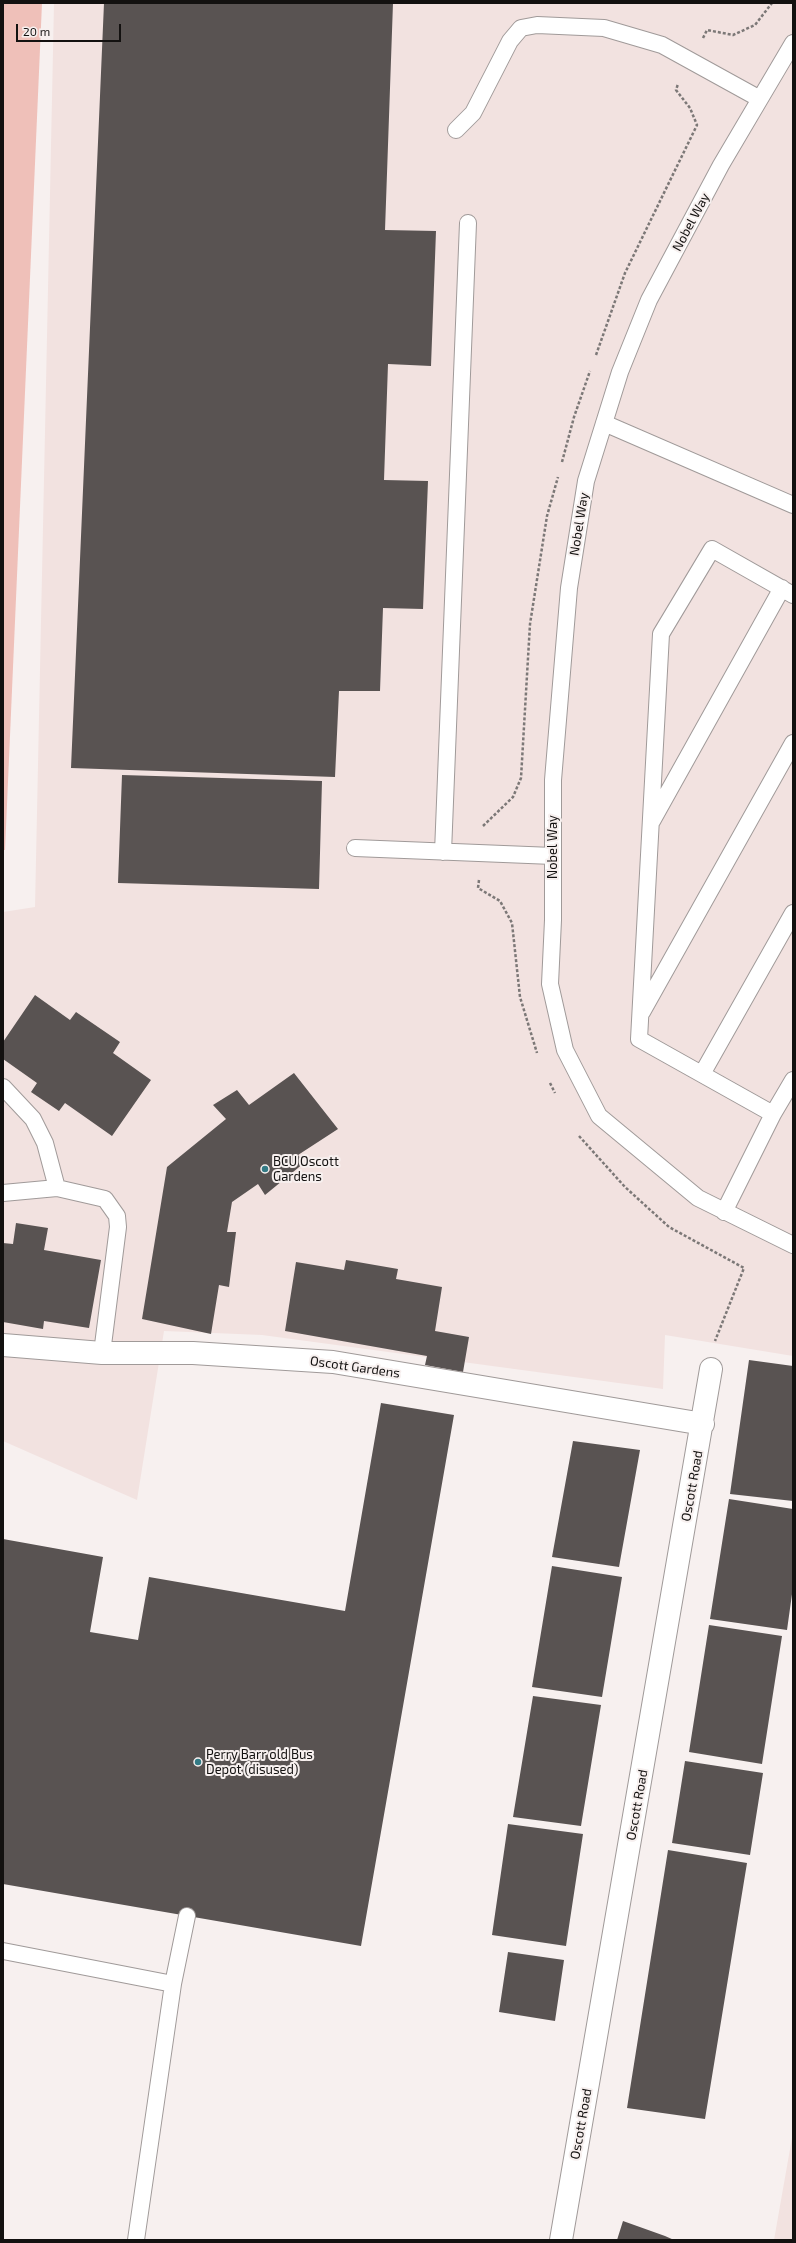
<!DOCTYPE html>
<style>
body{margin:0}
#map{position:relative;width:796px;height:2243px;overflow:hidden;background:#f7f0ef;font-family:"Exo 2",sans-serif}
canvas{display:block}
.frame{position:absolute;inset:0;border:4px solid #131110;pointer-events:none}
.scale{position:absolute;left:16px;top:24px;width:105px;height:18px;box-sizing:border-box;border:2px solid #131110;border-top:0;padding-left:5px;font-size:12px;line-height:14px;white-space:nowrap;color:#131110;-webkit-text-stroke:3px #f7f0ef;paint-order:stroke}
</style>
<div id="map">
<canvas width="796" height="2243"></canvas>
<div class="frame"></div>
<div class="scale">20 m</div>
</div>
<script>
const context = document.querySelector('canvas').getContext('2d');
context.lineJoin = 'round';
function fill(path, color) { context.fillStyle = color; context.fill(path, 'evenodd'); }
const toPath = rows => new Path2D(rows.map(r => 'M' + r).join(''));
function trace(path, color, width, dash) { context.strokeStyle = color; context.lineWidth = width; context.lineCap = dash ? 'butt' : 'round'; context.setLineDash(dash || []); context.stroke(path); }
function write(font, color, halo, rows, align = 'center') {
  context.font = font + ' "Exo 2",sans-serif'; context.lineWidth = 4; context.setLineDash([]); context.textBaseline = 'middle'; context.strokeStyle = halo; context.fillStyle = color; for (const [text, x, y, turn = 0] of rows) {
    context.save(); context.translate(x, y); context.rotate((+turn || 0) * Math.PI / 180); context.textAlign = isNaN(turn) ? turn : align; if (halo) context.strokeText(text, 0, 0); context.fillText(text, 0, 0); context.restore();
  }
}
const built = toPath([
 [54,3,793,3,793,1356,665,1335,663,1389,262,1335,164,1331,137,1500,3,1441,3,912,35,907],
 [793,2132,793,2240,774,2240]
]);
const green = toPath([
 [3,3,42,3,5,850,3,850]
]);
const building = toPath([
 [104,3,393,3,385,230,436,231,431,366,388,364,384,480,428,481,423,609,383,608,380,691,339,691,335,777,71,768],
 [122,775,322,781,319,889,118,883],
 [35,995,70,1020,76,1012,120,1042,113,1053,151,1080,112,1136,65,1103,59,1111,31,1092,37,1083,3,1059,3,1042],
 [294,1073,338,1129,298,1155,304,1163,265,1195,258,1184,232,1202,227,1232,236,1232,229,1287,219,1285,211,1334,142,1319,167,1167,226,1119,213,1105,237,1090,249,1105],
 [16,1223,48,1228,44,1250,101,1260,89,1328,44,1321,43,1329,3,1322,3,1243,13,1244],
 [346,1260,398,1269,396,1279,442,1287,435,1331,469,1337,463,1372,425,1365,427,1356,285,1331,296,1262,344,1270],
 [749,1360,793,1366,793,1501,730,1494],
 [381,1403,454,1415,361,1946,3,1884,3,1539,103,1557,90,1632,138,1640,149,1577,345,1611],
 [573,1441,640,1450,619,1567,552,1557],
 [729,1499,793,1509,793,1587,787,1630,710,1619],
 [552,1566,622,1577,602,1697,532,1687],
 [709,1625,782,1636,762,1764,689,1752],
 [533,1696,601,1705,581,1826,513,1817],
 [685,1761,763,1773,750,1855,672,1843],
 [508,1824,583,1834,566,1946,492,1935],
 [668,1850,747,1863,705,2119,627,2108],
 [508,1952,564,1960,555,2021,499,2012],
 [623,2221,665,2236,674,2240,617,2240]
]);
const path = toPath([
 [703,38,707,30,733,35,755,25,772,3],
 [596,355,625,273,697,125,690,108,676,90,678,84],
 [562,462,574,417,590,371],
 [483,826,513,797,521,778,530,624,547,516,558,477],
 [479,880,478,888,500,901,512,923,520,997,537,1053],
 [550,1083,555,1093],
 [579,1136,625,1187,669,1227,744,1268,715,1341]
]);
const lane = toPath([
 [793,43,721,165,649,300,620,372,586,481,569,588,553,780,553,920,550,984,565,1050,599,1116,698,1198,793,1245],
 [456,130,473,113,510,41,521,28,537,25,604,28,662,45,760,99],
 [604,423,793,505],
 [652,821,782,588],
 [355,848,553,856],
 [443,852,468,223],
 [642,1012,793,743],
 [702,1074,793,913],
 [3,1087,33,1119,45,1143,57,1188,105,1199,117,1216,118,1227,102,1353],
 [773,1114,793,1080],
 [3,1193,57,1188],
 [724,1212,773,1114,639,1039,661,634,712,549,793,595],
 [3,1951,173,1984],
 [136,2240,173,1984,187,1916]
]);
const street = toPath([
 [3,1345,102,1353,193,1353,333,1362,703,1424],
 [561,2240,711,1369]
]);
const markers = [
 [265,1169,4,"#337a85"],
 [198,1762,4,"#337a85"]
];
const streetNames = [
 ["Nobel Way",691,222,-62],
 ["Nobel Way",579,524,-81],
 ["Nobel Way",553,847,-90],
 ["Oscott Gardens",355,1367,8],
 ["Oscott Road",692,1486,-80],
 ["Oscott Road",637,1805,-80],
 ["Oscott Road",581,2124,-80]
];
const poiNames = [
 ["BCU Oscott",273,1162],
 ["Gardens",273,1177],
 ["Perry Barr old Bus",206,1755],
 ["Depot (disused)",206,1770]
];
fill(built, '#f2e2e0');
fill(green, '#efc0b9');
fill(building, '#595352');
trace(lane, '#a09a99', 18);
trace(street, '#a09a99', 24);
trace(path, '#7c7877', 2.5, [3, 2]);
trace(lane, '#fff', 16);
trace(street, '#fff', 22);
for (const [x, y, r, color] of markers) { const dot = new Path2D(); dot.arc(x, y, r, 0, 2 * Math.PI); context.fillStyle = color; context.fill(dot); trace(dot, '#f7f0ef', 1.5); }
write('13px', '#131110', '#f7f0ef', streetNames);
write('13px', '#131110', '#f7f0ef', poiNames, 'left');
</script>
